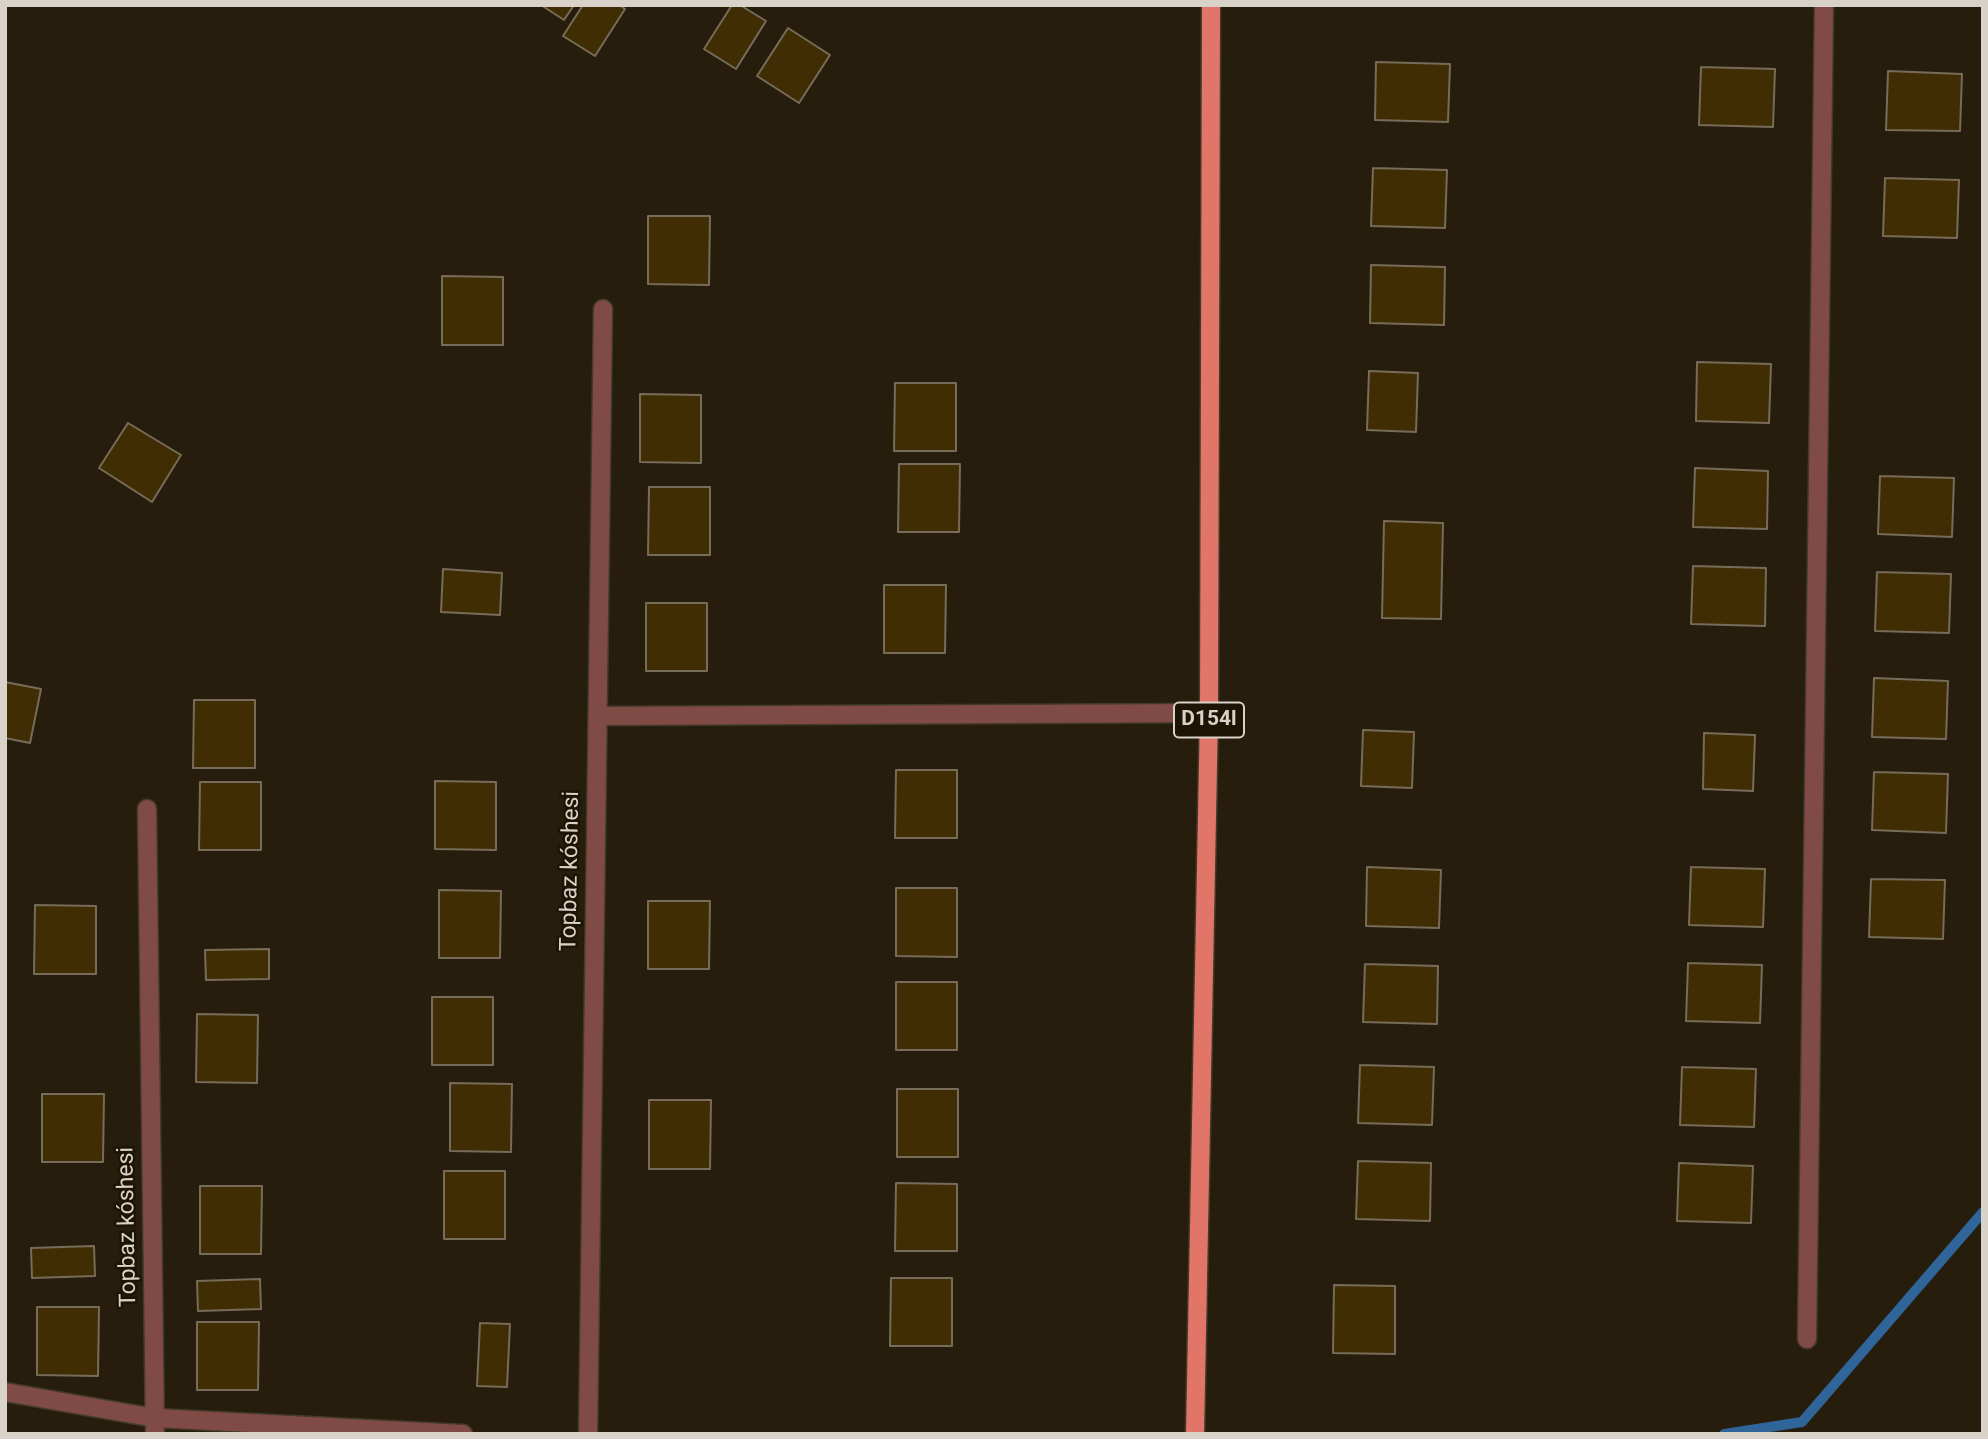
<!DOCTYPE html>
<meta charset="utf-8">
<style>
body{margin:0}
#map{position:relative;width:1988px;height:1439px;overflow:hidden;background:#261d0d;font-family:Roboto,sans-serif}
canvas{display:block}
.frame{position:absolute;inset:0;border:7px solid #d9d2c8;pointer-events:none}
</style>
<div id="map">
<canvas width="1988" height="1439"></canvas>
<div class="frame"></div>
</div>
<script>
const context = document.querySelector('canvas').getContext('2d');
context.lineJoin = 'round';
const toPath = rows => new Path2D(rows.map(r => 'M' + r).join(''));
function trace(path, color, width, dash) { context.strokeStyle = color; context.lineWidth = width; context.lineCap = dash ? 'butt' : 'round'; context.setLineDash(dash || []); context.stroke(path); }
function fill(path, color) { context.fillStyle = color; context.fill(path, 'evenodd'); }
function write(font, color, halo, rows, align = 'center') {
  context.font = font + ' Roboto,sans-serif'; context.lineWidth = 5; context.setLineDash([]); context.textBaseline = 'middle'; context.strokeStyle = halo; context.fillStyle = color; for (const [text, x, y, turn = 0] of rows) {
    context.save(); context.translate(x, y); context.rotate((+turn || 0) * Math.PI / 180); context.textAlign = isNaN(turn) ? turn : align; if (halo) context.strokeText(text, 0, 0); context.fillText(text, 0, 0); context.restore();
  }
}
const stream = toPath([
 [1724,1434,1802,1422,1983,1212]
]);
const building = toPath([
 [541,5,574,5,564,20,541,5],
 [583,5,619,5,625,9,595,56,563,36,583,5],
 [732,5,740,5,766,21,736,69,704,49,732,5],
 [788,28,830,55,799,103,757,76,788,28],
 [1376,62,1450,64,1448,122,1375,120,1376,62],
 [1701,67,1775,69,1773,127,1699,125,1701,67],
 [1888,71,1962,74,1960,131,1886,130,1888,71],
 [1373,168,1447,170,1445,228,1371,226,1373,168],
 [1885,178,1959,180,1957,238,1883,236,1885,178],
 [648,216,710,216,709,285,648,284,648,216],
 [1371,265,1445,267,1444,325,1370,323,1371,265],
 [442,276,503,277,503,345,442,345,442,276],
 [1697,362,1771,364,1769,423,1696,421,1697,362],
 [1369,371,1418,373,1416,432,1367,430,1369,371],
 [895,383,956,383,956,451,894,451,895,383],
 [640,394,701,395,701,463,640,462,640,394],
 [128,423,181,455,152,502,99,468,128,423],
 [899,464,960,464,959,532,898,532,899,464],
 [1695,468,1768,471,1767,529,1693,527,1695,468],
 [1880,476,1954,478,1952,537,1878,534,1880,476],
 [649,487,710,487,710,555,648,555,649,487],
 [1384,521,1443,523,1441,619,1382,618,1384,521],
 [1693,566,1766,568,1765,626,1691,624,1693,566],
 [443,569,502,573,500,615,441,612,443,569],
 [1877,572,1951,574,1949,633,1875,631,1877,572],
 [884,585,946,585,945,653,884,653,884,585],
 [646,603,707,603,707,671,646,671,646,603],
 [1874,678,1948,681,1946,739,1872,737,1874,678],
 [5,682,41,689,30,743,5,738,5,682],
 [194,700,255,700,255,768,193,768,194,700],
 [1363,730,1414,732,1412,788,1361,786,1363,730],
 [1704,733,1755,735,1753,791,1703,789,1704,733],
 [896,770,957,770,957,838,895,838,896,770],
 [1874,772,1948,774,1946,833,1872,830,1874,772],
 [435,781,496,782,496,850,435,849,435,781],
 [200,782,261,782,261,850,199,850,200,782],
 [1367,867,1441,870,1439,928,1366,926,1367,867],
 [1691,867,1765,869,1763,927,1689,925,1691,867],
 [1871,879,1945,880,1943,939,1869,937,1871,879],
 [896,888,957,888,957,957,896,956,896,888],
 [439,890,501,891,500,958,439,958,439,890],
 [648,901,710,901,709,969,648,969,648,901],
 [35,905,96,906,96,974,34,974,35,905],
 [269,949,269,979,206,980,205,950,269,949],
 [1688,963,1762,965,1760,1023,1686,1021,1688,963],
 [1365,964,1438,966,1437,1024,1363,1022,1365,964],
 [896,982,957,982,957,1050,896,1050,896,982],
 [432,997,493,997,493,1065,432,1065,432,997],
 [197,1014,258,1015,257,1083,196,1082,197,1014],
 [1360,1065,1434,1067,1432,1125,1358,1123,1360,1065],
 [1682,1067,1756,1069,1754,1127,1680,1125,1682,1067],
 [450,1083,512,1084,511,1152,450,1151,450,1083],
 [897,1089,958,1089,958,1157,897,1157,897,1089],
 [42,1094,104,1094,103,1162,42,1162,42,1094],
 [649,1100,711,1100,710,1169,649,1169,649,1100],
 [1358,1161,1431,1163,1430,1221,1356,1219,1358,1161],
 [1679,1163,1753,1166,1751,1223,1677,1221,1679,1163],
 [444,1171,505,1171,505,1239,444,1239,444,1171],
 [896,1183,957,1184,957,1251,895,1251,896,1183],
 [200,1186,262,1186,261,1254,200,1254,200,1186],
 [94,1246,95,1276,32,1278,31,1248,94,1246],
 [891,1278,952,1278,952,1346,890,1346,891,1278],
 [260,1279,261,1309,198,1311,197,1281,260,1279],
 [1334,1285,1395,1286,1395,1354,1333,1353,1334,1285],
 [37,1307,99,1307,98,1376,37,1375,37,1307],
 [197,1322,259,1322,258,1390,197,1390,197,1322],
 [480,1323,510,1324,507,1387,477,1386,480,1323]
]);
const minor = toPath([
 [598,716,1209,713],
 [147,809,155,1434],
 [1807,1339,1824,5],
 [5,1392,155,1418,463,1434],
 [588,1434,603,309]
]);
const primary = toPath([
 [1195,1434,1209,713,1211,5]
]);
const shields = [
 [1209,720,70]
];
const shieldNames = [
 ["D154l",1209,720]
];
const streetNames = [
 ["Topbaz kóshesi",571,871,-89],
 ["Topbaz kóshesi",128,1227,-91]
];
trace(stream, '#2f6599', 10);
fill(building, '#412d04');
trace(building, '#776c59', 2);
trace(minor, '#433a2b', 21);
trace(primary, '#433a2b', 21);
trace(minor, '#804b44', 18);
trace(primary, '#e17567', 18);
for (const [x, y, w] of shields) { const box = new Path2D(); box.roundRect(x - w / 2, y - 17.5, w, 35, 5); context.fillStyle = '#1d1404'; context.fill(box); trace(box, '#d9d2c8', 2); }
write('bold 21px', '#d9d2c8', null, shieldNames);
write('23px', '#d9d2c8', '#1d1404', streetNames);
</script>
